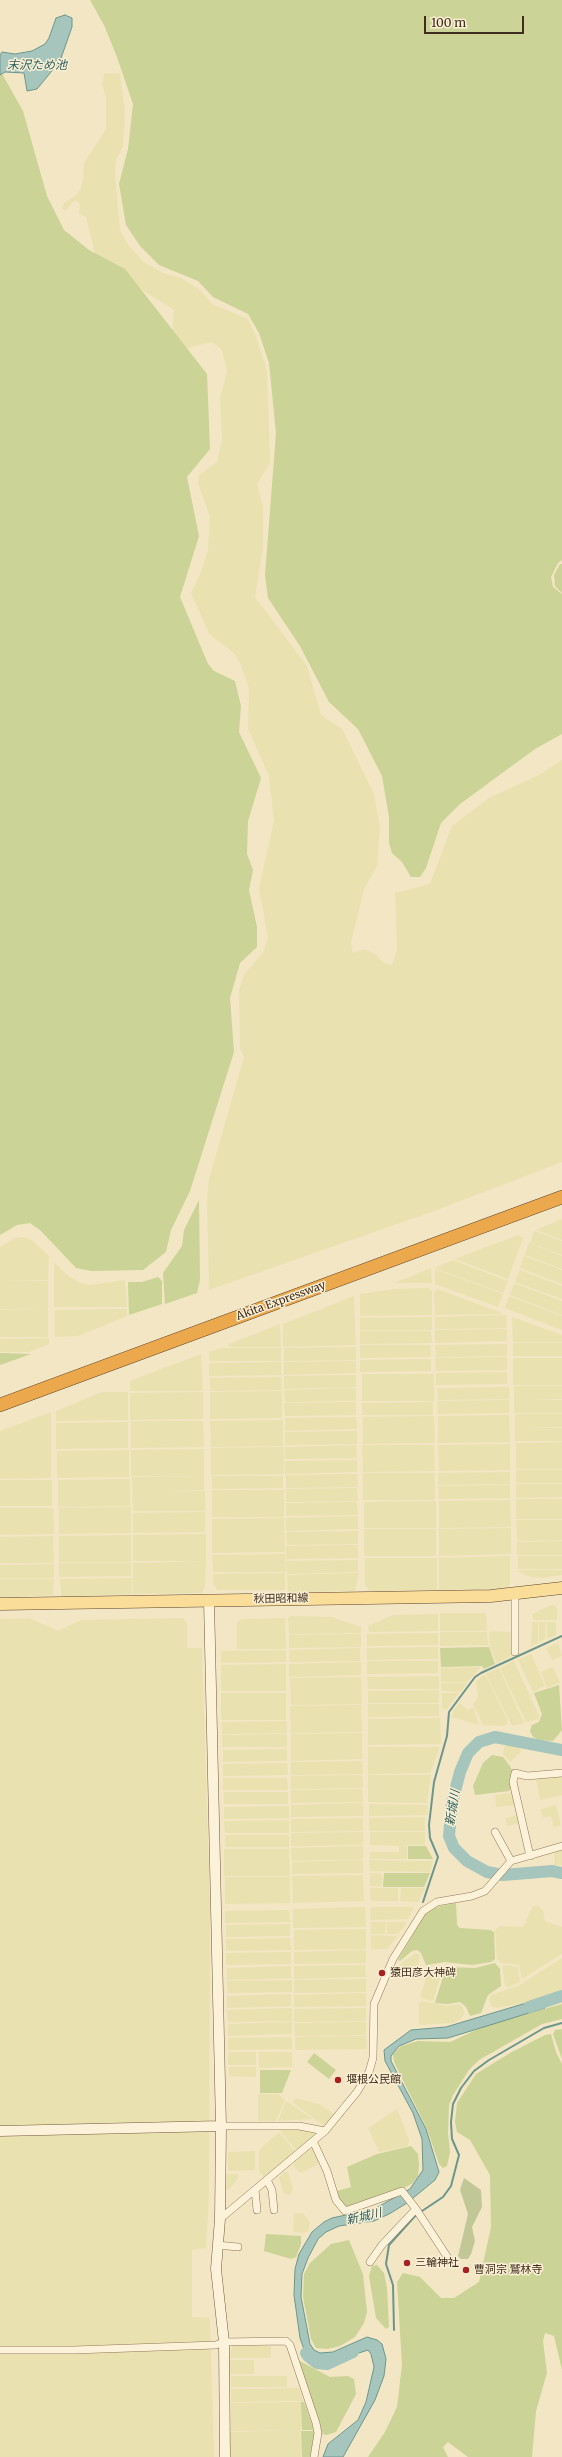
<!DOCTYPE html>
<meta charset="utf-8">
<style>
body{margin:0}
#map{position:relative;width:562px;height:2457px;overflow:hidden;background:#f3e6c4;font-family:Merriweather,serif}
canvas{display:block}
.scale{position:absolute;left:424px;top:16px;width:100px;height:18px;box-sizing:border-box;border:2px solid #3f2e1d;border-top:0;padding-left:5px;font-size:12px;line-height:14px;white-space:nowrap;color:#3f2e1d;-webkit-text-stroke:3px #faefd5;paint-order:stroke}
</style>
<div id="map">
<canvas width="562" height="2457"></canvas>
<div class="scale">100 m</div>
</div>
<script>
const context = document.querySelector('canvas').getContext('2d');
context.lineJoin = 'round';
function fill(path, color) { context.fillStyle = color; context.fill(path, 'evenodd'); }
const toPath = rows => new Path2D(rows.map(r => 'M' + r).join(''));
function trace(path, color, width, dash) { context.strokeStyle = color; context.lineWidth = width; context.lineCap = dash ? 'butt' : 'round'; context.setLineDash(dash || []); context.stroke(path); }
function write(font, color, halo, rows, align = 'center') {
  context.font = font + ' Merriweather,"Noto Sans JP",serif'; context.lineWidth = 3; context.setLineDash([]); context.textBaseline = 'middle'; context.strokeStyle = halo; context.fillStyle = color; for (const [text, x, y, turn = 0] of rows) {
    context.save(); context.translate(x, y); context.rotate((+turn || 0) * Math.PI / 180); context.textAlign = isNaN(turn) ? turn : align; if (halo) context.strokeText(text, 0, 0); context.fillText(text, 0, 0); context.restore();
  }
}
const farmland = toPath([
 [120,73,125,113,123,147,116,160,115,174,120,230,128,245,145,263,163,273,181,278,199,289,212,304,248,319,256,336,267,371,270,463,257,484,263,507,263,548,255,597,307,666,321,715,342,729,374,794,380,828,377,866,364,889,351,943,353,953,365,949,375,954,384,963,392,965,397,950,395,893,430,884,452,826,489,798,539,775,562,760,562,1162,437,1210,209,1290,207,1201,209,1179,244,1057,240,1048,239,990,245,973,263,953,268,938,259,888,274,821,269,776,248,729,249,688,240,663,234,653,209,634,191,593,201,572,208,550,210,517,198,483,199,475,217,462,222,440,220,397,227,371,222,350,212,342,187,348,176,346,172,338,174,310,97,262,86,217,79,214,80,204,75,200,65,211,62,209,64,203,75,196,80,190,83,180,84,163,106,129,106,97,102,84,104,74],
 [562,1219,562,1240,536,1230],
 [534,1231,562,1241,562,1255,530,1243],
 [518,1235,523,1238,508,1279,455,1259],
 [24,1237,32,1240,49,1256,48,1280,0,1281,0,1247,15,1238],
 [529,1243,562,1256,562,1269,525,1255],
 [524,1256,562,1270,562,1284,520,1268],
 [453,1260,508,1281,503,1293,435,1268],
 [54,1262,68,1276,80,1283,90,1285,125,1280,127,1307,54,1307],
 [431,1268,432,1283,394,1283],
 [435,1269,503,1294,498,1307,435,1284],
 [520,1270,562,1286,562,1299,515,1282],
 [0,1281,48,1281,48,1309,0,1309],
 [514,1283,562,1301,562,1315,510,1295],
 [428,1288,432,1291,432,1315,360,1316,360,1294,395,1289],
 [437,1289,499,1312,502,1314,435,1315,434,1292],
 [354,1296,356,1345,283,1347,283,1324],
 [509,1296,562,1316,562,1330,505,1308],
 [48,1309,48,1337,0,1337,0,1310],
 [126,1309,127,1316,78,1336,55,1337,55,1310],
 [506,1315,507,1328,435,1329,435,1317],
 [432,1317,432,1330,360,1330,360,1318],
 [512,1317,562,1335,562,1342,513,1342],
 [280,1324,281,1347,228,1347,229,1344],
 [507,1329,507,1341,435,1343,435,1330],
 [360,1331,431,1331,432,1343,360,1344],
 [49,1338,49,1344,29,1352,0,1352,0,1339],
 [513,1343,562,1343,562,1356,513,1356],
 [507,1344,507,1356,436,1357,435,1345],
 [360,1345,431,1345,431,1357,360,1358],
 [356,1347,356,1360,284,1361,284,1348],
 [222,1348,281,1348,281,1361,210,1361,209,1352],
 [201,1354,203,1391,130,1391,130,1381],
 [507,1357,507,1370,436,1371,435,1358],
 [513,1358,562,1358,562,1385,513,1385],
 [431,1359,431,1371,360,1372,360,1360],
 [356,1361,356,1373,284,1375,284,1362],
 [281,1362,281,1375,209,1376,209,1363],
 [507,1372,507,1384,436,1385,436,1373],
 [362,1374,434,1374,434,1401,362,1401],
 [356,1375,356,1387,284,1389,284,1376],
 [281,1377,282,1390,210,1391,210,1378],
 [514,1386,562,1386,562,1399,528,1400,562,1400,562,1413,514,1413],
 [509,1387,509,1399,438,1400,437,1388],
 [356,1388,356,1401,285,1402,284,1390],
 [282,1391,282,1418,210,1419,210,1392],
 [102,1392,128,1392,128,1420,56,1421,56,1411],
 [203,1392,203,1419,130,1420,130,1393],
 [509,1400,509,1413,438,1414,437,1401],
 [356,1402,356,1415,285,1416,284,1403],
 [433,1402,433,1415,362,1415,362,1403],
 [51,1412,51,1478,0,1479,0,1431],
 [515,1414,562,1414,562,1427,525,1428,562,1428,562,1441,515,1441],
 [509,1415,510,1442,438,1443,438,1416],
 [434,1416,435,1443,363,1444,363,1417],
 [356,1417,357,1429,285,1431,285,1418],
 [283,1420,283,1446,211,1447,210,1421],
 [131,1421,203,1421,204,1447,131,1448],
 [128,1422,128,1448,56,1449,56,1423],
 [357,1431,357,1444,285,1445,285,1432],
 [562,1442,562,1469,516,1469,516,1443],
 [510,1444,510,1470,439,1471,438,1445],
 [356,1445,357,1458,285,1459,285,1447],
 [362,1445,434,1445,435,1471,363,1472],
 [284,1447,284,1474,211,1475,211,1448],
 [204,1449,204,1476,131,1476,131,1450],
 [129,1450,129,1477,57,1478,57,1451],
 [357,1460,357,1472,285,1474,285,1461],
 [516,1470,562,1470,562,1483,516,1483],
 [510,1472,510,1484,438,1485,438,1473],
 [363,1473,435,1473,435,1500,363,1500],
 [357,1474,358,1487,286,1488,286,1475],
 [204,1476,204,1490,161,1491,205,1491,205,1511,133,1511,132,1477],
 [212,1476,283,1476,283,1488,212,1489],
 [130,1479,130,1506,58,1507,58,1480],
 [0,1480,52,1480,52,1506,0,1506],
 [516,1484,562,1484,562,1497,516,1498],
 [510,1485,510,1498,439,1499,438,1486],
 [357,1488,358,1501,286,1502,286,1489],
 [212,1490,284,1490,284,1517,212,1517],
 [516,1499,562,1499,562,1519,516,1519],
 [510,1500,511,1527,439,1528,439,1501],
 [436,1501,436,1528,364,1528,364,1502],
 [357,1502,358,1515,286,1516,286,1503],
 [131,1507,131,1533,59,1534,59,1508],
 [0,1508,53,1508,54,1534,0,1535],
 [205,1512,205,1532,133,1533,133,1513],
 [358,1516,358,1529,286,1531,286,1518],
 [284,1518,285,1552,212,1553,212,1519],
 [516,1520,562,1520,562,1540,517,1541],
 [511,1528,511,1554,439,1556,439,1529],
 [364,1529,436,1529,436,1556,364,1556],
 [358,1531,358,1544,287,1545,286,1532],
 [206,1534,206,1561,133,1561,133,1535],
 [131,1535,131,1562,59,1562,59,1536],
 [53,1536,54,1563,0,1563,0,1537],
 [562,1541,562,1555,517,1555,517,1542],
 [358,1545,358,1558,286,1559,286,1546],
 [285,1554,286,1572,213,1572,212,1555],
 [510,1556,510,1584,507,1589,439,1590,439,1558],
 [518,1556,562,1556,562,1569,518,1569],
 [365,1558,437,1558,437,1590,370,1591,365,1585],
 [358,1560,358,1572,287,1574,286,1561],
 [206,1561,205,1587,202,1593,133,1594,133,1563],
 [59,1563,131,1563,131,1576,59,1577],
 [54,1564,54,1578,0,1578,0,1565],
 [519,1570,562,1570,562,1575,542,1578,531,1577,519,1572],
 [285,1573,285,1590,217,1590,214,1585,213,1574],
 [359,1573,355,1591,288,1592,287,1575],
 [132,1578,132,1594,64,1597,61,1595,60,1579],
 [0,1579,54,1579,53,1595,0,1598],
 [553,1604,557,1608,557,1620,533,1620,532,1614],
 [440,1613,486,1613,487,1631,440,1631],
 [438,1614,438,1631,369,1632,368,1626,393,1615],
 [290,1616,332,1617,361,1627,361,1633,289,1634,288,1618],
 [29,1618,58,1631,81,1620,183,1618,187,1624,187,1648,202,1648,210,1903,209,2196,206,2248,192,2250,192,2317,210,2318,214,2457,0,2457,0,1619],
 [285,1618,286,1649,237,1649,237,1623,241,1619],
 [532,1622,538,1622,538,1643,531,1646],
 [539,1622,546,1622,545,1639,539,1642],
 [547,1622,556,1622,556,1633,555,1636,547,1639],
 [491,1631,511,1632,513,1635,513,1655,497,1663,490,1647,489,1633],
 [440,1632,487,1632,488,1645,440,1646],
 [438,1633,438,1645,367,1646,367,1634],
 [361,1634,361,1647,289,1648,289,1635],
 [558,1643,562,1656,552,1660,546,1648],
 [438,1647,438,1659,367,1660,367,1648],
 [360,1648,360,1661,289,1662,289,1650],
 [286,1650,286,1662,221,1663,221,1651],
 [531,1654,545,1686,533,1692,518,1660],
 [367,1661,438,1661,438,1673,367,1674],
 [514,1661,539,1716,539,1719,526,1722,500,1668],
 [361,1662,361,1675,289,1677,289,1664],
 [286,1664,286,1691,221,1691,221,1665],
 [481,1667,467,1682,441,1682,441,1668],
 [553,1667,560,1682,547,1688,541,1672],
 [499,1668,524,1723,512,1726,486,1674],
 [483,1675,486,1676,507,1719,507,1724,504,1726,483,1725,473,1704,478,1698,476,1682],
 [439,1676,439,1689,368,1689,367,1677],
 [361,1677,362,1704,291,1705,290,1678],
 [441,1683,467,1683,461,1692,442,1691],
 [439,1690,439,1703,368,1703,368,1691],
 [221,1693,286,1693,286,1720,221,1720],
 [442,1693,459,1693,447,1709,442,1709],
 [460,1703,468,1710,473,1707,479,1725,452,1717,453,1711],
 [368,1704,439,1704,439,1716,368,1717],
 [361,1705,362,1732,291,1733,290,1706],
 [440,1718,441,1744,368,1745,368,1719],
 [287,1721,287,1733,222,1734,222,1722],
 [362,1733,362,1759,291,1761,291,1734],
 [287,1734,287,1747,222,1747,222,1735],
 [509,1744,520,1748,521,1752,510,1762,503,1754,504,1747],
 [368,1747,439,1747,439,1750,430,1773,368,1774],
 [287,1749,287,1761,223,1762,223,1750],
 [362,1761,363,1774,291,1775,291,1762],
 [287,1763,288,1775,223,1776,223,1764],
 [362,1775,363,1788,291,1789,291,1776],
 [368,1775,431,1775,427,1803,368,1802],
 [562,1776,562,1795,540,1800,536,1778],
 [223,1778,287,1778,288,1790,223,1790],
 [362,1789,363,1802,291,1803,291,1790],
 [224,1792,288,1792,288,1804,224,1804],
 [513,1793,515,1805,496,1807,495,1795],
 [363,1803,363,1816,291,1817,291,1805],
 [369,1804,428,1805,427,1815,369,1816],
 [556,1805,561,1825,554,1827,551,1816,543,1818,541,1809],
 [289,1806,289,1818,224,1819,224,1807],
 [518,1815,520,1823,507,1826,505,1818],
 [425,1817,425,1831,369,1831,369,1818],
 [363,1818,363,1831,291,1832,291,1819],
 [289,1820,289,1833,225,1833,224,1821],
 [363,1832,363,1845,291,1846,291,1833],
 [370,1832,425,1832,425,1845,403,1845,407,1846,407,1859,370,1859,370,1852,399,1852,399,1846,370,1845],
 [225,1835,289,1835,289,1847,225,1847],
 [363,1846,363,1859,292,1861,291,1848],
 [224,1849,289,1849,290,1876,224,1876],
 [562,1850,562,1865,554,1865,555,1851],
 [363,1860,363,1873,292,1874,292,1862],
 [369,1860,433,1861,430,1872,370,1871],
 [370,1873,382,1874,382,1886,370,1886],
 [363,1875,364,1901,293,1903,292,1876],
 [225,1877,290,1877,290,1903,225,1904],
 [370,1888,398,1888,398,1901,371,1901],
 [401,1888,425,1888,418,1902,400,1901],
 [533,1906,538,1906,543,1910,545,1921,562,1927,562,1954,522,1979,519,1965,501,1963,497,1959,495,1930,500,1926,523,1927],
 [365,1907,366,1927,293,1928,293,1909],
 [371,1907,414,1907,408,1919,370,1920],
 [289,1910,290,1922,225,1923,225,1911],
 [371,1922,386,1922,385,1934,371,1934],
 [387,1922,405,1922,406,1924,398,1934,387,1934],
 [290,1924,290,1936,226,1937,226,1925],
 [366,1929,366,1949,294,1950,294,1930],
 [371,1935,396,1936,397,1937,387,1949,371,1949],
 [290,1938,291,1950,226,1951,226,1939],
 [366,1950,366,1963,294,1964,294,1952],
 [291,1952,291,1964,226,1965,226,1953],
 [415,1953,419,1954,419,1966,400,1970,399,1966,402,1963],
 [562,1958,562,1990,519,2004,496,2008,491,2006,489,2000,491,1995,518,1986],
 [365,1965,366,1977,294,1979,294,1966],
 [505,1965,518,1967,520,1982,508,1987,505,1985,502,1966],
 [291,1966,291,1978,227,1980,227,1968],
 [429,1969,441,1970,442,1972,433,2000,430,2001,420,1997],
 [366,1979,366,1992,294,1993,294,1980],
 [292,1980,292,1992,228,1993,227,1981],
 [366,1993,366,2006,294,2007,294,1995],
 [291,1994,291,2006,227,2008,227,1996],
 [422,2001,448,2006,459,2004,462,2006,465,2014,461,2018,453,2023,419,2025,419,2003],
 [292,2008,292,2021,228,2022,227,2010],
 [366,2008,366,2021,294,2022,294,2009],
 [292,2022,292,2034,228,2036,228,2024],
 [366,2022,366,2035,295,2036,294,2023],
 [366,2036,367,2049,295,2050,295,2037],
 [292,2037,292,2049,228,2050,228,2038],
 [228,2052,256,2052,256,2065,228,2065],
 [259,2052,292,2052,292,2067,259,2068],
 [229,2067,256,2067,256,2077,229,2076],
 [258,2094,278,2094,285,2100,276,2121,258,2121],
 [296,2098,319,2104,334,2114,334,2117,324,2126,292,2102],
 [286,2101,313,2119,278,2121],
 [397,2109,409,2140,408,2146,379,2152,368,2128],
 [285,2128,314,2130,315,2135,297,2151,280,2131],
 [279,2132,295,2151,264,2178,259,2171,259,2150],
 [309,2149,312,2149,318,2161,317,2165,300,2173,294,2167,294,2163],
 [255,2151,255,2170,228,2171,228,2152],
 [285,2172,288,2172,293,2188,290,2195,284,2194,279,2177],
 [226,2174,238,2174,238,2179,229,2189,226,2189],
 [294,2213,304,2214,310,2222,308,2231,304,2233,293,2232],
 [232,2346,271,2346,271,2358,230,2358],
 [230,2360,254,2360,254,2374,230,2374],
 [231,2376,287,2376,287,2387,231,2387],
 [299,2388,303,2401,231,2402,231,2389],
 [301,2402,301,2430,231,2431,231,2403],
 [300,2430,301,2457,231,2457,230,2432]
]);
const green = toPath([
 [90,0,562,0,562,560,558,563,551,577,553,587,562,594,562,734,535,749,460,804,441,823,426,868,420,877,411,877,402,862,392,853,389,843,389,817,382,776,358,729,329,702,300,646,268,598,265,575,276,433,269,363,259,333,248,314,213,297,198,281,159,265,140,246,126,225,119,184,128,149,133,104,117,57,104,25],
 [0,70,23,111,47,196,64,230,89,250,125,269,207,374,210,449,187,477,199,536,180,597,208,664,214,671,235,681,241,706,239,732,261,778,248,821,247,854,253,870,249,890,257,927,257,947,240,963,230,998,234,1052,190,1191,171,1230,166,1252,143,1270,91,1271,76,1268,41,1231,30,1223,17,1225,0,1235],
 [560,564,562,564,562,593,555,586,554,575],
 [199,1200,200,1280,197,1293,165,1304,163,1273,182,1246,184,1230],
 [158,1277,162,1281,162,1304,129,1315,128,1282,142,1282],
 [0,1353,31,1354,0,1365],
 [489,1647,495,1664,484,1669,482,1666,441,1667,440,1648],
 [559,1685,562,1730,553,1741,539,1740,533,1737,530,1731,532,1725,539,1722,542,1714,534,1693],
 [492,1755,503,1757,510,1766,512,1770,511,1788,509,1791,475,1795,473,1786,483,1763],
 [408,1846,426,1846,433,1859,408,1859],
 [384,1873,430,1873,424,1887,383,1887],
 [456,1903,457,1925,460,1928,490,1930,494,1932,495,1959,491,1962,472,1965,445,1962,426,1965,421,1953,417,1950,412,1951,400,1961,398,1960,425,1914,432,1908],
 [495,1963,500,1969,501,1986,488,1995,481,2013,470,2016,466,2007,460,2002,448,2004,435,2003,446,1967,475,1968],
 [562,2004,562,2019,542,2024,479,2060,469,2070,453,2095,449,2105,448,2133,450,2152,447,2166,443,2168,439,2164,427,2129,394,2062,393,2054,401,2046,418,2041,450,2042,485,2026],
 [562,2029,562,2059,553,2034,555,2030],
 [551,2034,556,2052,562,2064,562,2370,554,2336,545,2333,543,2341,547,2373,536,2411,532,2457,468,2457,448,2442,443,2447,448,2457,368,2457,385,2432,397,2407,402,2365,397,2282,403,2273,420,2277,441,2298,454,2298,479,2282,491,2227,490,2175,470,2140,457,2132,455,2122,457,2103,476,2074,510,2053,545,2035],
 [314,2053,336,2070,329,2079,307,2062],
 [260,2070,291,2070,282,2093,260,2093],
 [411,2146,418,2154,419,2165,418,2176,413,2183,400,2190,351,2207,342,2206,337,2191,351,2187,347,2167,377,2154],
 [266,2234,301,2236,301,2244,296,2257,291,2259,264,2251],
 [349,2240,363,2274,367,2312,364,2323,355,2337,340,2346,327,2349,316,2348,311,2339,303,2297,304,2274,310,2263,331,2244],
 [377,2265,384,2273,387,2288,389,2327,386,2329,376,2318,369,2276,372,2266],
 [298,2360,330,2377,348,2376,354,2379,356,2394,336,2432,327,2435,322,2434,317,2415,300,2372],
 [301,2402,304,2402,314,2430,302,2430],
 [301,2431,315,2431,310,2457,302,2457]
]);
const cemetery = toPath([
 [464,2178,481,2190,482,2207,472,2227,475,2241,471,2254,468,2259,461,2259,458,2256,468,2214,460,2190]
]);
const water = toPath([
 [65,15,72,18,72,27,60,61,37,89,27,91,24,73,5,72,0,75,0,55,2,52,15,54,32,51,45,44,49,38,56,18,65,15],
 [543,1998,545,2008,448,2038,416,2039,399,2046,391,2056,391,2061,426,2129,439,2172,435,2180,407,2203,389,2214,374,2221,339,2226,326,2232,318,2239,308,2258,302,2274,301,2297,310,2344,314,2350,320,2353,333,2352,367,2337,377,2340,382,2344,386,2359,384,2376,375,2400,343,2457,323,2457,328,2444,358,2420,366,2402,374,2367,371,2354,368,2350,328,2363,315,2363,306,2355,300,2338,294,2295,295,2269,299,2254,312,2232,324,2222,332,2218,374,2209,410,2189,423,2170,422,2139,413,2113,385,2061,384,2050,411,2030,446,2027,543,1998]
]);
const stream = toPath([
 [423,1902,438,1857,430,1838,429,1825,434,1782,447,1736,449,1712,475,1677,481,1673,562,1636],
 [394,2330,393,2285,386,2264,389,2245,416,2215,443,2197,451,2186,459,2155,452,2139,451,2122,453,2104,461,2088,474,2071,489,2060,544,2028,562,2023]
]);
const river = toPath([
 [562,1750,495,1737,479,1742,468,1753,460,1772,452,1803,449,1836,454,1848,467,1861,487,1872,503,1875,552,1871,562,1873],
 [529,2007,562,1996],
 [306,2353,308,2356,317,2363,327,2364,353,2352]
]);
const street = toPath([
 [515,1652,515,1594],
 [495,1832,511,1861],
 [530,1856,513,1782,515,1773,527,1776,562,1773],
 [221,2126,299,2126,325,2131],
 [313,2141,327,2171,336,2200,345,2211,402,2191,416,2209,382,2245,370,2262],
 [267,2180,272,2190,274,2210],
 [255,2190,257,2210],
 [416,2209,450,2261],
 [220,2219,325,2131,357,2092,369,2072,373,2058,374,2004,393,1959,423,1911,437,1902,472,1896,485,1891,511,1861,562,1846],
 [217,2245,238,2247],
 [0,2350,74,2350,216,2345,224,2342,286,2341,290,2345,316,2423,318,2433,314,2457]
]);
const secondary = toPath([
 [209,1601,221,2126,220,2219,216,2269,224,2342,225,2457],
 [0,2131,221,2126]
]);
const primary = toPath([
 [0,1604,491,1596,562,1588]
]);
const highway = toPath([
 [0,1405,562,1197]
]);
const markers = [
 [382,1973,4,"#a72120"],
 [338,2080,4,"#a72120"],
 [407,2263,4,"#a72120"],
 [466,2270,4,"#a72120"]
];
const streetNames = [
 ["Akita Expressway",281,1301,-20],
 ["秋田昭和線",281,1599,-1]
];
const poiNames = [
 ["猿田彦大神碑",390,1973],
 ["堰根公民館",346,2080],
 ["三輪神社",415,2263],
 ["曹洞宗 鷲林寺",474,2270]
];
const waterNames = [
 ["末沢ため池",37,66],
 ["新城川",453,1808,-81],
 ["新城川",364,2217,-13]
];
fill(farmland, '#eae1b0');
fill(green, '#cbd396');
fill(cemetery, '#c1c796');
fill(water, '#a6c6bd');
trace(water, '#6c968c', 1);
trace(stream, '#6c968c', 2);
trace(river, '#a6c6bd', 12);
trace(street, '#917758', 8);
trace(secondary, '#73583b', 11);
trace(primary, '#5e442c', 13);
trace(highway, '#5e442c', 14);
trace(street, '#fcf2d9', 7);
trace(secondary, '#fcf2d9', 10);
trace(primary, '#fadd99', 12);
trace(highway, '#eba84c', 13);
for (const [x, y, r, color] of markers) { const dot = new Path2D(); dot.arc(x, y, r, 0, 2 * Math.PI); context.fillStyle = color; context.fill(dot); trace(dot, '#faefd5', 1.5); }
write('11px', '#3f2e1d', '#faefd5', streetNames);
write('11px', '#3f2e1d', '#faefd5', poiNames, 'left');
write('italic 12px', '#2b605e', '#faefd5', waterNames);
</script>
